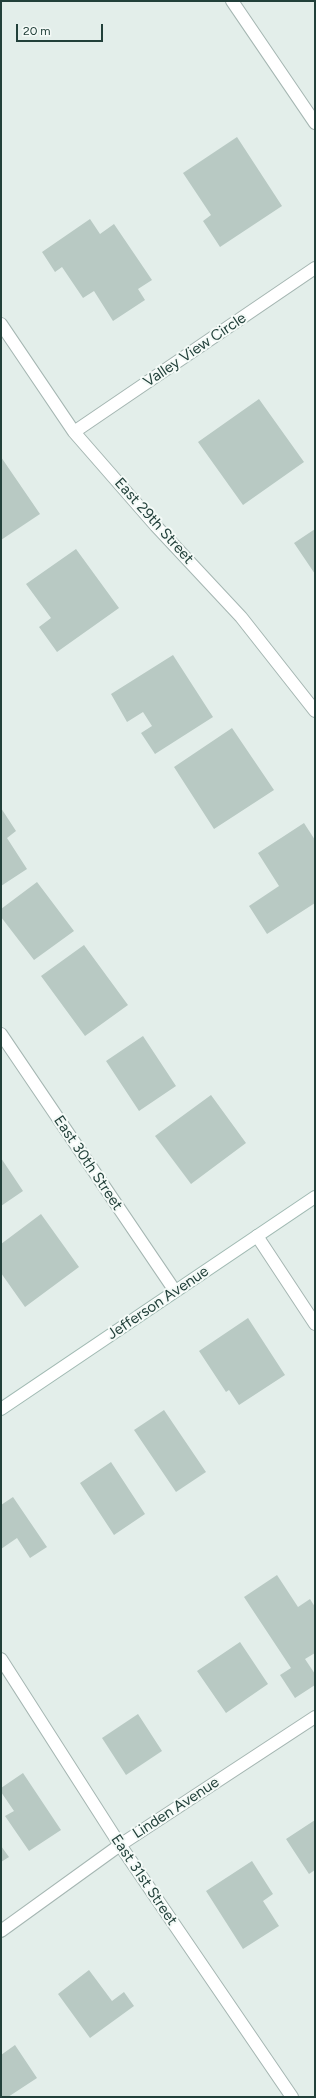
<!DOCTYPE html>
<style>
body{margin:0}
#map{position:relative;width:316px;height:2098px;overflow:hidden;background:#e3eeea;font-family:Figtree,sans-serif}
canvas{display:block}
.frame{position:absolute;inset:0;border:2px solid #22403a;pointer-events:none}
.scale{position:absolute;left:16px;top:24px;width:87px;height:18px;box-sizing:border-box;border:2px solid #22403a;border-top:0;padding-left:5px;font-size:12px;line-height:14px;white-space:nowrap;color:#22403a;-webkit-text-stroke:3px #f4faf7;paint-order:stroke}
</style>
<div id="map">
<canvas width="316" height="2098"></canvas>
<div class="frame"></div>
<div class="scale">20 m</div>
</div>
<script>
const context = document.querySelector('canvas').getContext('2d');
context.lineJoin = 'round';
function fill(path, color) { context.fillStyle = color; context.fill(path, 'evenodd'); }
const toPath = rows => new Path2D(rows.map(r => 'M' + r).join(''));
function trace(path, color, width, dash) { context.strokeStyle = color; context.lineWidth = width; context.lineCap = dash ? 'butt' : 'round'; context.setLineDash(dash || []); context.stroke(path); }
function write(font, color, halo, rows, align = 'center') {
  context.font = font + ' Figtree,sans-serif'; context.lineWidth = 4; context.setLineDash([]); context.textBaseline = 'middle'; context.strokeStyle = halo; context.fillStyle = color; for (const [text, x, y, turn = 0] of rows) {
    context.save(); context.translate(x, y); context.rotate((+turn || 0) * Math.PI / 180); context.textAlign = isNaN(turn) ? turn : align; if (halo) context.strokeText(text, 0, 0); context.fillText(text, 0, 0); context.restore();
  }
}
const building = toPath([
 [237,137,282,206,220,247,203,221,211,215,183,173],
 [90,219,100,234,114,224,152,280,138,289,145,300,113,321,94,291,83,298,62,267,55,272,42,252],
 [259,399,304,462,243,505,198,442],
 [1,457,40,514,1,540],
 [315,529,315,574,294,543],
 [76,549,119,608,57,652,39,627,51,618,26,584],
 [173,655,213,717,155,754,141,733,152,726,143,712,127,722,111,694],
 [232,728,274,790,214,829,174,767],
 [1,808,16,831,7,838,27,869,1,886],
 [304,823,315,840,315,903,267,934,249,906,279,886,258,853],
 [37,882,74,931,34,960,1,917,1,909],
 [84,945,128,1005,85,1036,41,976],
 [143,1036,176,1086,139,1111,106,1061],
 [211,1095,246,1143,191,1184,155,1136],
 [1,1158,23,1191,1,1206],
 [41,1214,79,1267,25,1307,1,1273,1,1244],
 [248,1318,285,1375,239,1405,229,1390,226,1392,199,1351],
 [164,1410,206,1472,176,1492,134,1430],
 [111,1462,145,1514,114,1535,80,1483],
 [13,1497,47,1547,30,1558,17,1538,1,1549,1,1505],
 [277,1575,298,1607,310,1599,315,1607,315,1653,305,1659,315,1674,315,1685,295,1698,280,1675,291,1668,244,1597],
 [240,1642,268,1684,226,1713,197,1671],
 [138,1714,162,1751,126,1775,102,1738],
 [23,1773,61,1830,29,1851,5,1816,14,1811,1,1792,1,1788],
 [315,1820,315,1870,309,1874,286,1839],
 [1,1846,9,1857,1,1862],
 [252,1861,273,1894,263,1901,279,1926,243,1949,206,1891],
 [89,1970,112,2001,124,1992,134,2006,90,2038,58,1994],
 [15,2045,37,2078,8,2097,1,2097,1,2055]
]);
const minor = toPath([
 [232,1,315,123],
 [1,324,74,432,156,526,241,617,315,711],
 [74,432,315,268],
 [1,1034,175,1291],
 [257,1236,315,1324],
 [1,1659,120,1845,292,2097],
 [1,1931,120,1845,315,1717]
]);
const secondary = toPath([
 [1,1409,315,1197]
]);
const streetNames = [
 ["Valley View Circle",195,350,-34],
 ["East 29th Street",154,521,48],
 ["East 30th Street",88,1163,56],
 ["Jefferson Avenue",158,1303,-34],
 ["Linden Avenue",176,1808,-33],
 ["East 31st Street",144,1880,56]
];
fill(building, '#b8c9c3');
trace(minor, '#a5b6b2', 14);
trace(secondary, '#a1bab3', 14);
trace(minor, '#fff', 12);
trace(secondary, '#fff', 12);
write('15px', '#22403a', '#f4faf7', streetNames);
</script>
